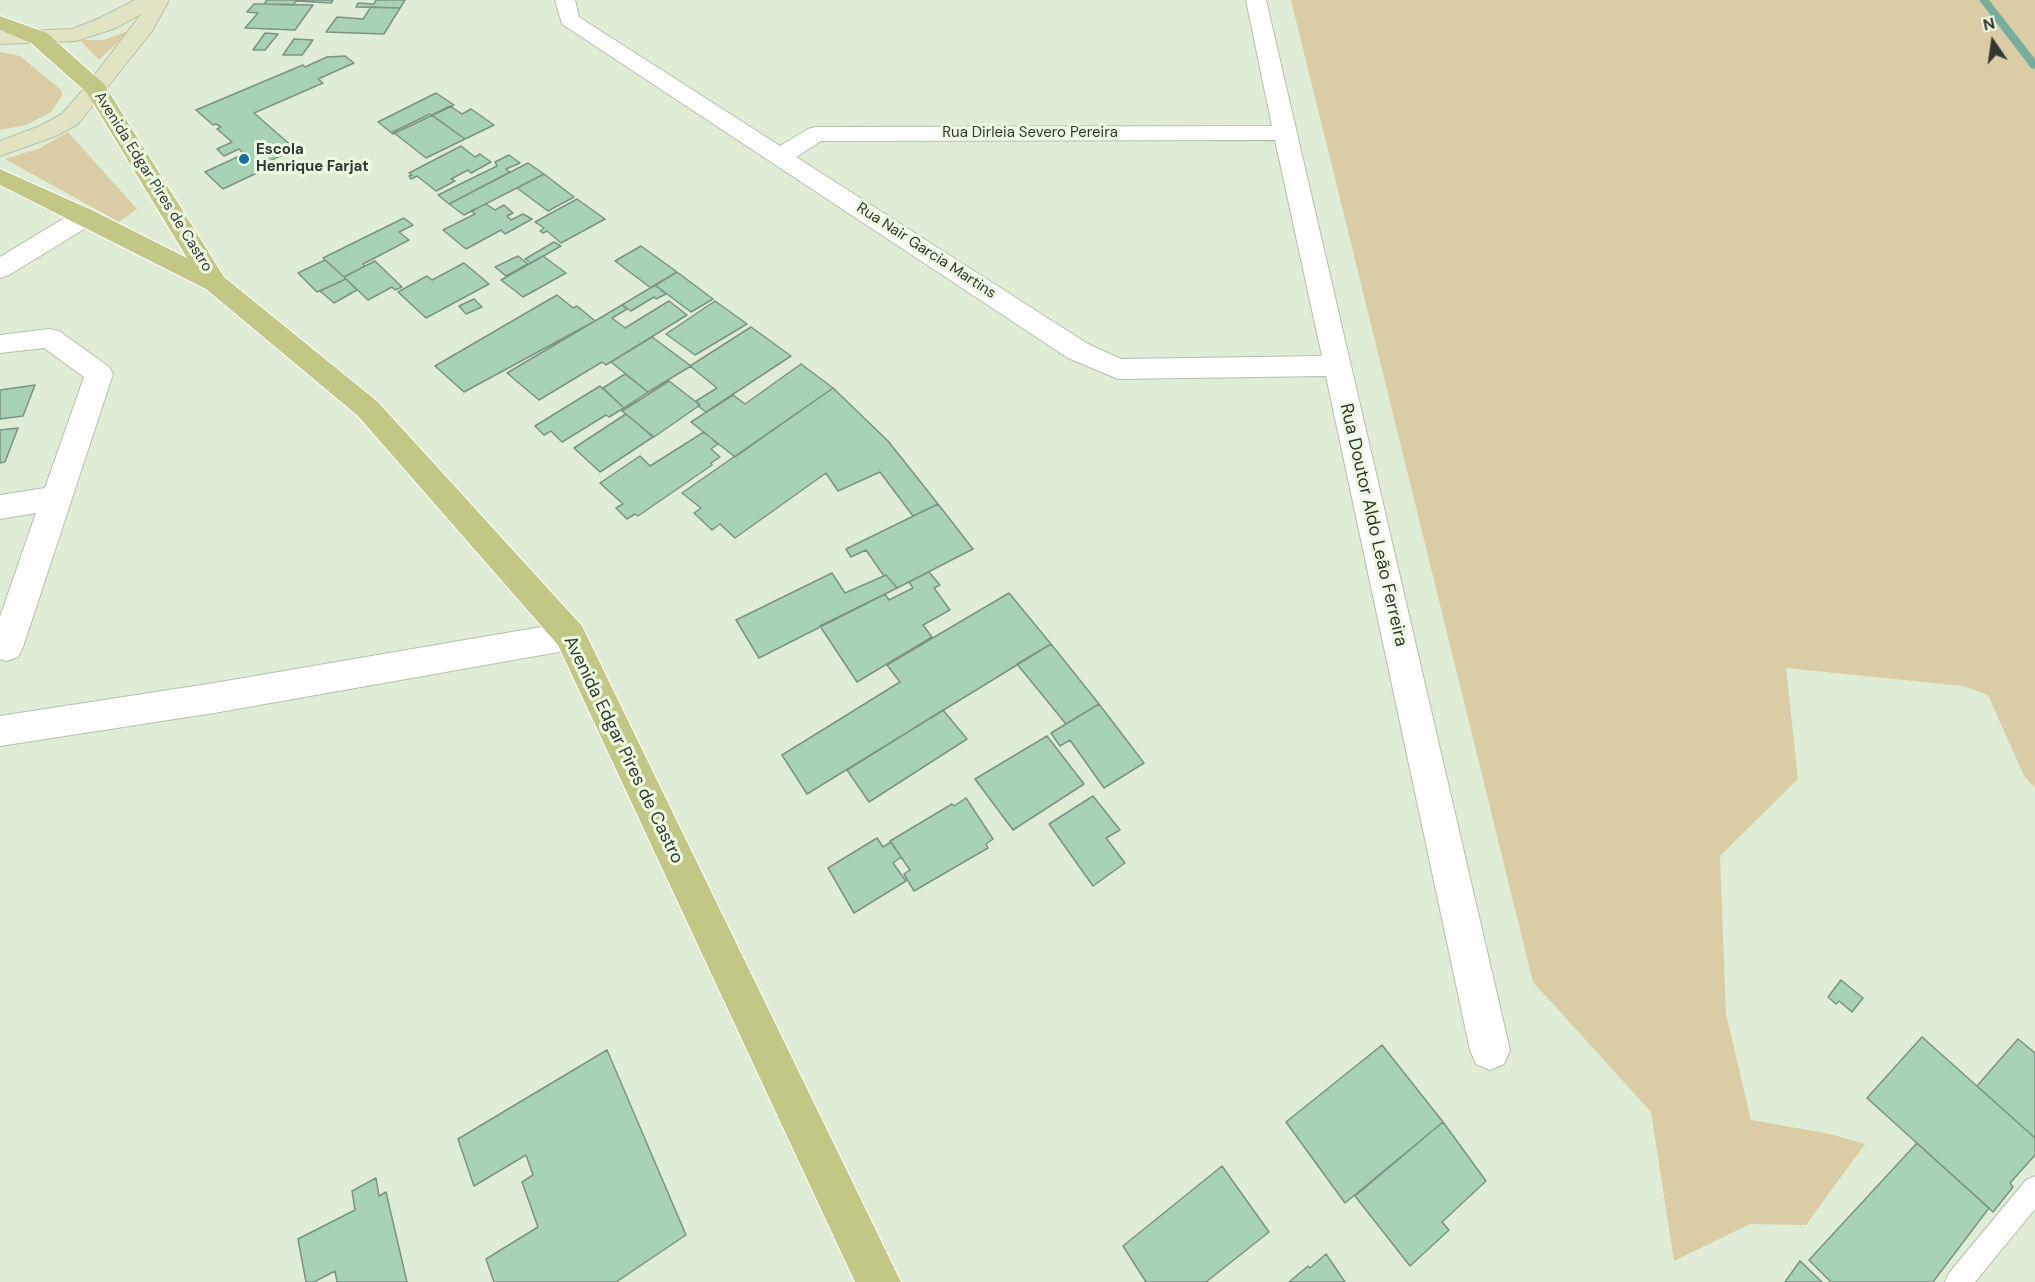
<!DOCTYPE html>
<meta charset="utf-8">
<style>
body{margin:0}
#map{position:relative;width:2035px;height:1282px;overflow:hidden;background:#dfedd7;font-family:"DM Sans",sans-serif}
canvas{display:block}
.north{position:absolute;left:1963px;top:12px;width:60px;height:60px;-webkit-text-stroke:4px #ecfbe4;paint-order:stroke;rotate:347deg;font-size:16px;font-weight:700;line-height:24px;text-align:center;color:#333830}
.north::after{content:'';display:block;margin:auto;width:21px;height:27px;background:#333830;clip-path:polygon(50% 0,100% 100%,50% 72%,0 100%)}
</style>
<div id="map">
<canvas width="2035" height="1282"></canvas>
<div class="north">N</div>
</div>
<script>
const context = document.querySelector('canvas').getContext('2d');
context.lineJoin = 'round';
function fill(path, color) { context.fillStyle = color; context.fill(path, 'evenodd'); }
const toPath = rows => new Path2D(rows.map(r => 'M' + r).join(''));
function trace(path, color, width, dash) { context.strokeStyle = color; context.lineWidth = width; context.lineCap = dash ? 'butt' : 'round'; context.setLineDash(dash || []); context.stroke(path); }
function write(font, color, halo, rows, align = 'center') {
  context.font = font + ' "DM Sans",sans-serif'; context.lineWidth = 6; context.setLineDash([]); context.textBaseline = 'middle'; context.strokeStyle = halo; context.fillStyle = color; for (const [text, x, y, turn = 0] of rows) {
    context.save(); context.translate(x, y); context.rotate((+turn || 0) * Math.PI / 180); context.textAlign = isNaN(turn) ? turn : align; if (halo) context.strokeText(text, 0, 0); context.fillText(text, 0, 0); context.restore();
  }
}
const green = toPath([
 [1291,0,2035,0,2035,788,2024,776,1988,695,1963,686,1786,668,1798,779,1720,856,1726,1014,1751,1120,1830,1134,1865,1144,1806,1225,1750,1224,1674,1261,1651,1112,1533,982],
 [131,30,99,60,80,40,104,40],
 [0,52,20,56,61,90,62,96,51,112,26,125,0,130],
 [68,132,137,209,119,222,5,159,40,148]
]);
const stream = toPath([
 [1979,0,1989,0,2035,59,2035,69,2031,68,1979,0]
]);
const building = toPath([
 [267,0,333,0,331,3,296,1,293,5,264,4,267,0],
 [376,0,405,0,400,8,356,7,358,3,374,4,376,0],
 [254,4,264,4,313,5,295,30,245,28,258,13,247,12,254,4],
 [371,7,400,8,384,34,326,32,337,17,363,19,371,7],
 [265,33,278,34,265,50,253,50,265,33],
 [294,39,313,40,302,55,283,55,294,39],
 [345,56,354,63,318,79,323,83,254,113,295,149,257,167,261,171,223,189,205,172,244,154,239,149,224,156,217,149,232,142,217,129,221,127,216,124,213,125,196,110,303,65,305,67,327,57,345,56],
 [436,93,454,105,393,134,378,122,436,93],
 [450,106,462,114,471,109,494,125,465,139,432,115,450,106],
 [430,114,465,139,426,158,393,132,430,114],
 [461,146,475,157,480,154,491,162,471,173,468,170,451,179,455,181,436,191,417,176,411,179,409,176,412,175,409,173,461,146],
 [509,155,520,163,506,169,510,172,449,204,438,195,497,166,495,162,509,155],
 [528,163,544,174,464,215,449,204,528,163],
 [544,174,574,197,548,211,517,188,544,174],
 [577,199,605,219,561,243,547,231,543,233,540,231,544,228,535,222,577,199],
 [486,204,495,210,504,205,513,213,507,216,511,220,523,214,532,219,505,234,501,230,466,249,443,230,475,214,471,211,486,204],
 [404,218,413,225,399,232,409,240,363,264,365,266,344,277,323,258,404,218],
 [554,242,561,246,531,263,525,259,554,242],
 [641,246,677,272,651,288,615,261,641,246],
 [518,256,528,264,506,276,495,267,518,256],
 [543,256,566,273,523,297,501,280,543,256],
 [325,260,346,279,317,292,298,273,325,260],
 [375,261,402,287,395,290,392,287,368,300,344,277,375,261],
 [464,263,489,284,426,318,398,292,427,276,432,280,464,263],
 [677,272,713,299,691,312,655,285,677,272],
 [346,279,357,290,334,303,320,291,346,279],
 [655,285,666,294,656,299,654,297,631,311,622,305,655,285],
 [557,295,573,308,577,306,595,321,464,392,435,366,557,295],
 [474,299,482,307,466,314,459,306,474,299],
 [669,301,687,315,606,365,602,362,539,400,507,373,622,305,627,309,612,318,625,328,669,301],
 [715,301,747,324,695,355,666,334,715,301],
 [751,327,791,356,706,412,698,406,700,405,696,401,717,388,690,366,751,327],
 [652,337,691,366,648,392,611,362,652,337],
 [801,364,833,388,735,457,691,422,733,395,745,404,801,364],
 [625,374,648,392,624,408,603,388,625,374],
 [669,381,700,405,654,437,622,411,669,381],
 [35,385,23,416,0,419,0,390,35,385],
 [600,386,624,408,609,417,606,415,562,442,551,431,544,435,535,426,600,386],
 [833,388,888,441,938,504,913,516,880,472,838,491,826,473,735,538,720,524,712,530,694,513,701,508,682,493,833,388],
 [626,414,653,437,600,472,574,448,626,414],
 [18,428,5,462,0,463,0,430,18,428],
 [704,432,718,444,711,449,720,457,711,463,712,465,638,516,635,514,627,519,616,508,623,504,600,483,640,456,650,466,704,432],
 [938,504,973,549,897,588,886,575,884,576,866,550,851,557,846,549,938,504],
 [929,572,940,585,934,588,950,610,923,625,932,637,857,682,820,626,885,594,889,600,913,588,909,582,929,572],
 [832,573,845,593,886,575,897,588,759,658,736,620,832,573],
 [1009,593,1051,644,807,794,782,755,900,682,887,665,1009,593],
 [1051,644,1099,704,1066,724,1017,664,1051,644],
 [1099,704,1144,763,1104,788,1070,740,1060,746,1051,733,1099,704],
 [943,710,967,739,869,802,847,770,943,710],
 [1047,736,1084,784,1013,830,975,779,1047,736],
 [1093,796,1120,830,1106,838,1125,863,1093,886,1049,824,1093,796],
 [966,798,993,839,986,844,988,848,914,891,904,874,910,870,890,841,952,804,954,806,966,798],
 [877,838,883,847,891,842,901,857,893,863,906,881,854,913,828,868,877,838],
 [1841,980,1863,998,1852,1012,1839,1001,1836,1004,1828,997,1841,980],
 [1922,1037,2035,1138,2035,1155,2010,1183,2013,1187,1993,1212,1867,1098,1922,1037],
 [2018,1039,2035,1053,2035,1138,1977,1086,2018,1039],
 [1382,1045,1443,1122,1345,1203,1286,1122,1382,1045],
 [607,1050,686,1235,616,1282,494,1282,486,1259,538,1227,522,1182,533,1175,526,1155,474,1186,458,1139,607,1050],
 [1443,1122,1486,1181,1442,1222,1449,1230,1410,1266,1355,1196,1443,1122],
 [1917,1143,1989,1208,1933,1282,1831,1282,1809,1260,1917,1143],
 [1222,1166,1269,1232,1206,1282,1146,1282,1123,1246,1222,1166],
 [376,1178,379,1196,386,1192,407,1282,337,1282,335,1271,314,1282,306,1282,298,1239,355,1210,352,1191,376,1178],
 [1326,1254,1345,1282,1289,1282,1308,1266,1310,1268,1326,1254],
 [1800,1261,1822,1282,1785,1282,1800,1261]
]);
const service = toPath([
 [2035,1176,2035,1209,1975,1282,1945,1282,1949,1273,2026,1180,2035,1176]
]);
const minor = toPath([
 [555,0,575,0,579,17,780,146,808,129,816,127,1272,126,1246,0,1266,0,1510,1050,1504,1064,1490,1070,1476,1064,1470,1050,1326,376,1118,379,1068,358,562,24,555,0],
 [1275,140,1322,356,1121,359,1088,344,796,157,821,141,1275,140],
 [85,209,94,211,97,217,94,223,9,275,0,278,0,257,76,211,85,209],
 [49,329,59,331,109,367,113,374,23,647,18,657,6,661,0,659,0,617,36,513,0,519,0,495,45,488,84,377,44,348,0,353,0,335,49,329],
 [570,622,582,626,586,636,582,646,570,650,214,713,0,746,0,716,214,683,570,622]
]);
const secondary = toPath([
 [135,0,169,0,152,31,78,124,56,136,0,156,0,141,40,126,62,114,88,84,141,14,116,28,76,41,0,44,0,32,72,29,100,18,135,0]
]);
const primary = toPath([
 [0,16,47,33,104,84,224,277,378,402,582,626,901,1282,855,1282,558,645,358,416,206,289,0,185,0,169,94,211,187,258,87,93,31,43,0,30,0,16]
]);
const markers = [
 [244,159,6,"#1771a0"]
];
const farStreetnames = [
 ["Rua Dirleia Severo Pereira",1030,133],
 ["Avenida Edgar Pires de Castro",153,182,58],
 ["Rua Nair Garcia Martins",926,251,33]
];
const farPoinames = [
 ["Escola",256,150],
 ["Henrique Farjat",256,167]
];
const streetNames = [
 ["Rua Doutor Aldo Leão Ferreira",1373,525,77],
 ["Avenida Edgar Pires de Castro",623,750,64]
];
fill(green, '#dacda5');
fill(stream, '#76ad9e');
fill(building, '#a7d2b5');
trace(building, '#7d9283', 1.5);
trace(service, '#b3c0ab', 2);
trace(minor, '#b3c0ab', 2);
trace(secondary, '#b3c0ab', 2);
trace(primary, '#fff', 2);
fill(service, '#fff');
fill(minor, '#fff');
fill(secondary, '#e1e3c2');
fill(primary, '#c2c786');
for (const [x, y, r, color] of markers) { const dot = new Path2D(); dot.arc(x, y, r, 0, 2 * Math.PI); context.fillStyle = color; context.fill(dot); trace(dot, '#ecfbe4', 2); }
write('15px', '#333830', '#ecfbe4', farStreetnames);
write('bold 15px', '#333830', '#ecfbe4', farPoinames, 'left');
write('18px', '#333830', '#ecfbe4', streetNames);
</script>
